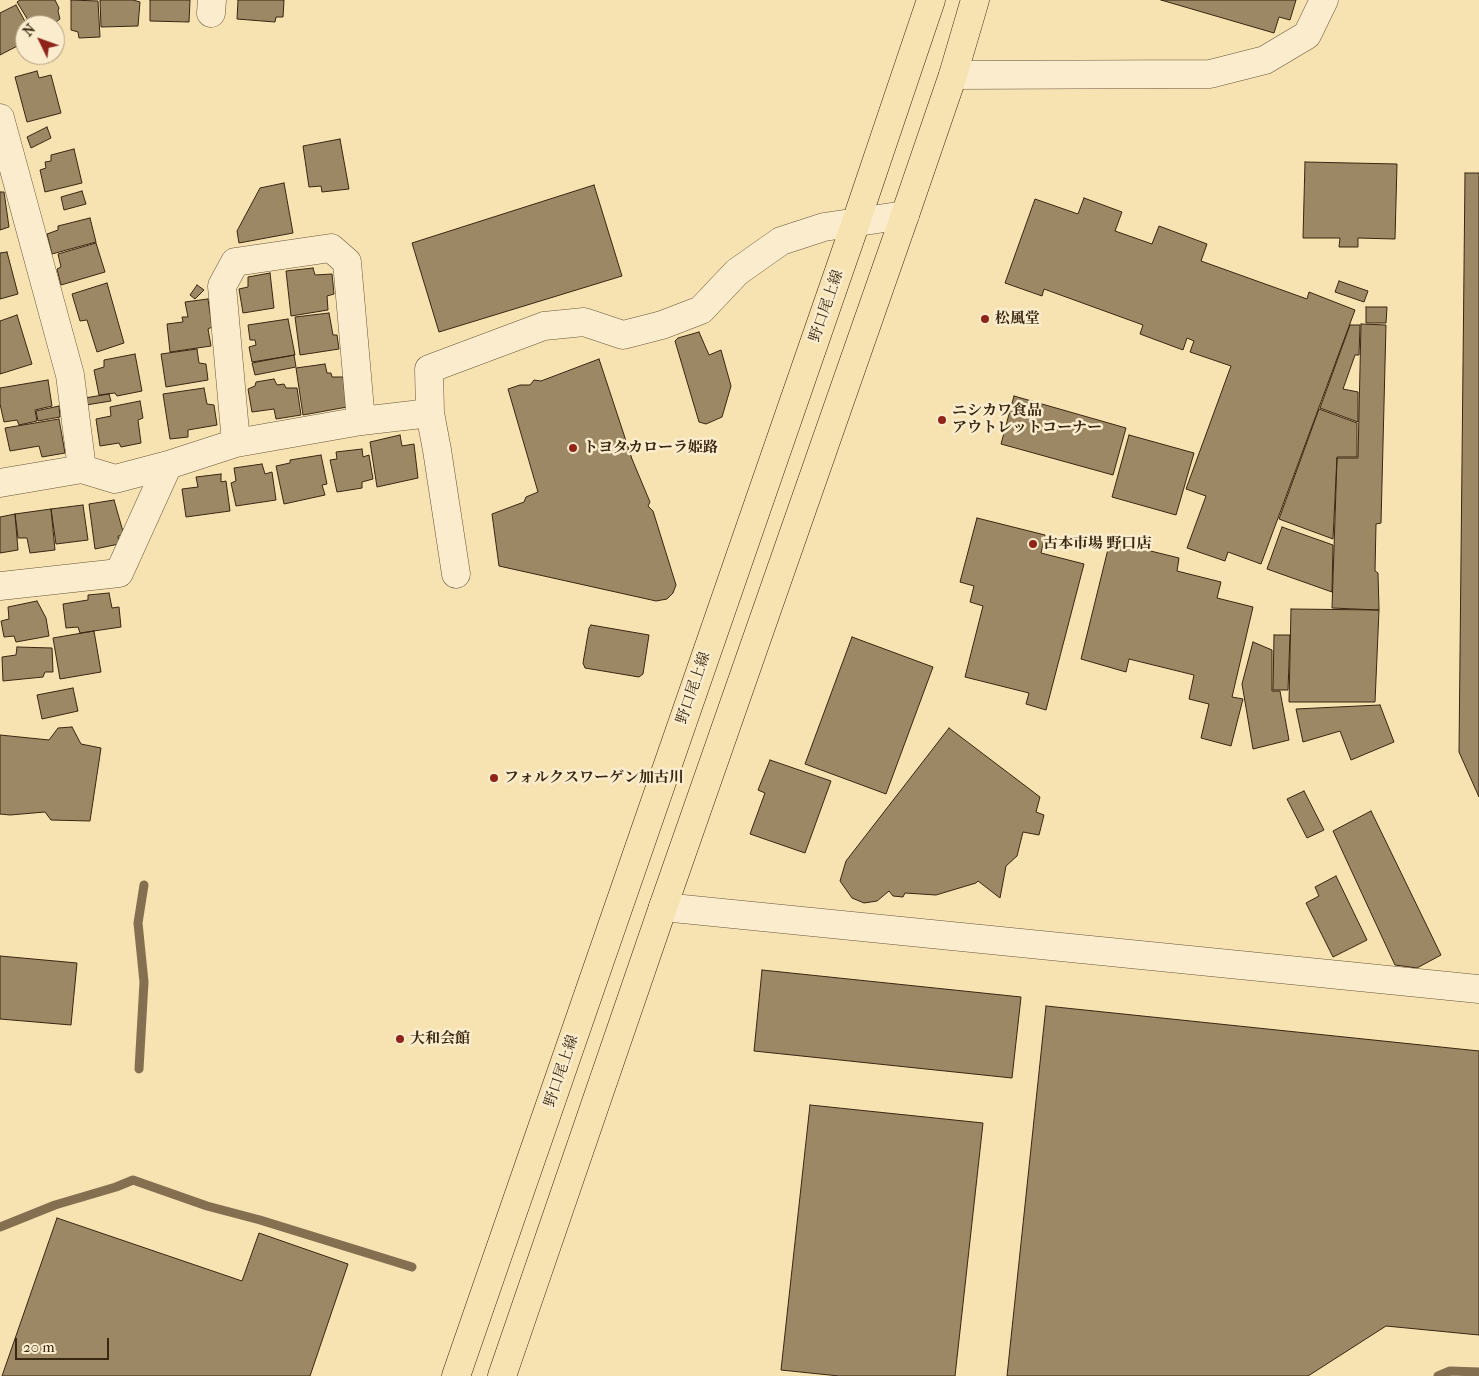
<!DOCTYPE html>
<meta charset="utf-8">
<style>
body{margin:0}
#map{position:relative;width:1479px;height:1376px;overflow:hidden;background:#f7e2b1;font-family:"IM FELL French Canon",serif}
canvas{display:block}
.north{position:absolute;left:15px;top:15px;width:50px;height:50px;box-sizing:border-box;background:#faeccc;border:1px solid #ad9d81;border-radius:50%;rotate:312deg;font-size:14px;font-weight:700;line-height:20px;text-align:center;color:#392611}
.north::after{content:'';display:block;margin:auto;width:18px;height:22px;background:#8f2418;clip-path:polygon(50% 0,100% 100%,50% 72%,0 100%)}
.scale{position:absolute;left:15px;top:1338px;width:94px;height:22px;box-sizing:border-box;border:2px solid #392611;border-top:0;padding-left:6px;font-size:15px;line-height:18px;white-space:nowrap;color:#392611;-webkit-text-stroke:4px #faeccc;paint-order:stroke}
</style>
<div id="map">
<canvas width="1479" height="1376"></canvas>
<div class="north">N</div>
<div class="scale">20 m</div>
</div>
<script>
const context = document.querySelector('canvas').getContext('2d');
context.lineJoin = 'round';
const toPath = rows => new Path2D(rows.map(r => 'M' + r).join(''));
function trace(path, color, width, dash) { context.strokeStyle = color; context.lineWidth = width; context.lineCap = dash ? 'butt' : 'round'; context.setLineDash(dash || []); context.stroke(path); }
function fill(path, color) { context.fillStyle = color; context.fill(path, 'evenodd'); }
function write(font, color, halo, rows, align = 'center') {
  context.font = font + ' "IM FELL French Canon","Noto Serif JP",serif'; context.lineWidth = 5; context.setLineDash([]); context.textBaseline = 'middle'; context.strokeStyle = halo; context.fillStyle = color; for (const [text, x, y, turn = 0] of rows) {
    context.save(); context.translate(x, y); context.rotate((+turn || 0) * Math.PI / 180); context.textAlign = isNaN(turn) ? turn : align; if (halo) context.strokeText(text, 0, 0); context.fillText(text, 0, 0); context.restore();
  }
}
const stream = toPath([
 [139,1069,144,982,138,923,144,885],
 [0,1227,55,1205,116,1187,133,1180,207,1206,260,1220,412,1267],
 [1438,1376,1450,1371,1479,1372]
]);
const building = toPath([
 [20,0,55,0,59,8,58,11,60,19,52,25,31,25,17,2,20,0],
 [71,0,98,1,100,37,79,38,78,32,71,30,71,0],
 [100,0,133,0,140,2,138,26,101,27,100,0],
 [150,0,190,0,189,22,150,21,150,0],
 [238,0,284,0,283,17,276,17,275,22,237,19,238,0],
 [1161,0,1296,0,1290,20,1279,17,1274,33,1161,0],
 [16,5,27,25,25,25,25,42,0,55,0,13,16,5],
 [37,71,39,78,51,75,61,113,27,122,15,77,37,71],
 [47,127,51,138,31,148,27,137,47,127],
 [340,139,349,189,322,192,321,186,309,187,303,146,340,139],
 [74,149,82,183,45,192,40,170,46,168,45,162,51,161,51,155,74,149],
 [1305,162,1397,164,1395,239,1358,238,1358,247,1339,247,1340,238,1303,238,1305,162],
 [1465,173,1479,173,1479,797,1459,752,1465,173],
 [284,183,293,233,239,243,237,231,260,188,284,183],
 [594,185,622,276,439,332,412,243,594,185],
 [82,191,86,204,64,210,61,197,82,191],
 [0,192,4,192,9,227,0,230,0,192],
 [1084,198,1122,212,1115,231,1152,244,1159,226,1207,244,1201,261,1307,299,1309,292,1355,310,1261,564,1228,552,1225,561,1187,548,1206,496,1186,489,1231,366,1190,352,1194,341,1187,338,1183,350,1140,334,1143,325,1044,289,1042,296,1005,283,1035,199,1078,214,1084,198],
 [90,218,96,242,52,254,47,234,58,230,58,226,90,218],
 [96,243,105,272,61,285,57,269,61,267,58,254,96,243],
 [7,252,18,294,0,299,0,253,7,252],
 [313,268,315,275,332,274,334,294,327,296,328,310,291,316,286,271,313,268],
 [270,273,274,308,243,313,239,289,248,287,248,277,270,273],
 [1339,281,1368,291,1364,302,1335,292,1339,281],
 [107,283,124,343,97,352,87,320,80,321,72,294,107,283],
 [197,285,204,290,195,299,190,295,197,285],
 [208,299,212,327,208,329,211,346,170,352,167,324,183,322,182,317,188,317,185,302,208,299],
 [1366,307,1387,307,1386,323,1366,323,1366,307],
 [329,313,333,335,337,335,339,349,300,355,295,317,329,313],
 [17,315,32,364,0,374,0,321,17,315],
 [288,319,295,355,252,362,249,347,256,345,255,340,250,340,248,325,288,319],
 [1361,324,1386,325,1381,523,1376,524,1375,571,1378,573,1379,610,1332,608,1337,458,1358,458,1361,324],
 [1350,325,1360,325,1359,355,1355,355,1343,389,1358,392,1358,422,1320,408,1350,325],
 [699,332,709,355,721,350,731,386,722,417,706,424,699,422,675,341,678,338,699,332],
 [197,349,199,363,206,364,208,380,166,387,161,354,197,349],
 [135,354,142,391,117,396,115,393,99,395,94,370,104,367,104,360,135,354],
 [294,355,296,367,255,375,252,363,294,355],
 [599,359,632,459,650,502,648,506,653,511,676,585,673,593,667,599,656,601,499,566,492,514,524,502,526,497,538,492,508,389,520,385,530,385,534,380,541,381,599,359],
 [325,364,327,373,331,373,332,377,343,377,347,407,303,415,296,368,325,364],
 [274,379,277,385,284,384,286,388,297,388,301,415,276,419,274,409,252,412,248,389,255,386,256,382,274,379],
 [48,380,52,406,35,410,37,421,19,425,17,420,4,422,0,404,0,388,48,380],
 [204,388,207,404,214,405,217,425,188,430,188,437,170,439,163,394,204,388],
 [109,394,111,401,86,405,85,398,109,394],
 [1014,396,1126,428,1113,475,1001,444,1014,396],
 [140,401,143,418,138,420,141,443,121,447,119,443,100,446,96,419,111,416,110,407,140,401],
 [59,406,60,417,38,421,36,411,59,406],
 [1319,409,1357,423,1357,457,1337,457,1333,539,1279,519,1319,409],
 [59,419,65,453,42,457,39,446,10,451,5,428,59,419],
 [400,435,402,446,414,444,418,478,377,487,370,442,400,435],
 [1129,435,1194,453,1176,515,1112,497,1129,435],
 [362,449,363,457,369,455,373,479,362,482,362,488,337,492,330,460,337,459,336,452,362,449],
 [321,455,327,484,322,485,325,495,284,504,276,466,290,463,290,460,321,455],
 [262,464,265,474,272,472,276,500,236,506,231,483,236,481,234,468,262,464],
 [221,474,221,482,226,481,230,511,186,517,182,489,198,487,196,477,221,474],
 [114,500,124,535,118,536,119,544,95,549,89,504,114,500],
 [83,505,88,540,56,544,51,509,83,505],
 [51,509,55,550,30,553,27,538,18,538,15,514,51,509],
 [15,514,18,550,0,553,0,517,15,514],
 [977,518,1045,535,1041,553,1084,564,1046,710,1026,704,1029,693,965,677,983,606,970,602,974,586,960,582,977,518],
 [1282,527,1333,545,1332,592,1267,569,1282,527],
 [1110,541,1179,558,1177,571,1221,582,1217,598,1253,607,1232,697,1243,699,1231,746,1201,738,1209,704,1189,699,1194,675,1129,659,1126,672,1081,659,1110,541],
 [109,593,112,608,119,607,121,627,80,633,78,627,66,628,63,604,88,600,88,595,109,593],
 [37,601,46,618,49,636,16,642,14,636,4,637,1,621,9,619,8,607,37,601],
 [1291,609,1379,610,1375,702,1289,702,1291,609],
 [591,625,649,635,643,674,639,677,585,668,583,663,589,628,591,625],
 [94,631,101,672,60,679,53,638,94,631],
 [1274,635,1290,635,1288,690,1273,690,1274,635],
 [852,637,933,667,886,794,805,764,852,637],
 [1253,642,1272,650,1272,691,1280,691,1289,740,1253,749,1242,684,1253,642],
 [17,647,52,648,53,672,45,672,43,677,3,681,2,657,16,655,17,647],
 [73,688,78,711,42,719,37,695,73,688],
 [1380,705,1394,742,1351,760,1340,731,1303,742,1296,709,1380,705],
 [72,727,81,744,101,748,90,821,51,820,45,812,10,815,0,814,0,735,49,740,58,728,72,727],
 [949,728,1040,797,1036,812,1044,815,1039,835,1023,832,1017,856,1006,866,1000,898,978,881,976,883,936,895,905,893,903,897,893,896,889,891,877,901,864,903,852,898,840,881,846,861,949,728],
 [770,760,831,781,805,853,750,834,765,793,758,790,770,760],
 [1304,791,1324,830,1307,838,1287,799,1304,791],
 [1371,811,1441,955,1417,968,1395,965,1333,831,1371,811],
 [1336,876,1367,940,1333,957,1306,903,1319,896,1315,887,1336,876],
 [0,956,77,963,71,1025,0,1019,0,956],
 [762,970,1021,997,1012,1078,754,1051,762,970],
 [1046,1006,1479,1051,1479,1335,1386,1326,1308,1376,1007,1376,1046,1006],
 [810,1105,983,1123,955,1376,839,1376,781,1370,810,1105],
 [57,1218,242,1281,259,1233,348,1264,310,1376,2,1376,57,1218]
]);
const minor = toPath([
 [211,13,212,0],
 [953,75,1210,74,1265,60,1307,35,1324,0],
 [0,118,70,375,82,469],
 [430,413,437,450,456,574],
 [236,443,222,286,235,262,331,248,347,262,361,421],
 [0,483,82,469,115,479,168,465,236,443,361,421,430,413,429,369,544,326,584,322,623,335,662,325,701,310,737,272,781,241,824,227,905,215],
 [0,586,119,573,168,465],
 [663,907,1479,989]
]);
const major = toPath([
 [456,1376,856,222,931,0],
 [502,1376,663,907,905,215,953,75,975,0]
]);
const markers = [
 [985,319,5,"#8f2418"],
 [942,420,5,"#8f2418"],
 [573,448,5,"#8f2418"],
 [1033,544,5,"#8f2418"],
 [494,778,5,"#8f2418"],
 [400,1039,5,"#8f2418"]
];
const streetNames = [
 ["野口尾上線",827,306,-71],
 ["野口尾上線",694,688,-71],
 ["野口尾上線",562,1071,-71]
];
const poiNames = [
 ["松風堂",995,319],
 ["ニシカワ食品",952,411],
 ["アウトレットコーナー",952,428],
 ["トヨタカローラ姫路",583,448],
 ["古本市場 野口店",1043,544],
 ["フォルクスワーゲン加古川",504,778],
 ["大和会館",410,1039]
];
trace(stream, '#847051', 9);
fill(building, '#9c8864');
trace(building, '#392611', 1);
trace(minor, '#685539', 29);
trace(major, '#392611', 29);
trace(minor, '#faeccc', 28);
trace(major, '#f7e2b1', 28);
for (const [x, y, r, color] of markers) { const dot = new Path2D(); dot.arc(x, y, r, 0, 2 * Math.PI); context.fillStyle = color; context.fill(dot); trace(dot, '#faeccc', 2); }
write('15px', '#392611', '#faeccc', streetNames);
write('bold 15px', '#392611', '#faeccc', poiNames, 'left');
</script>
